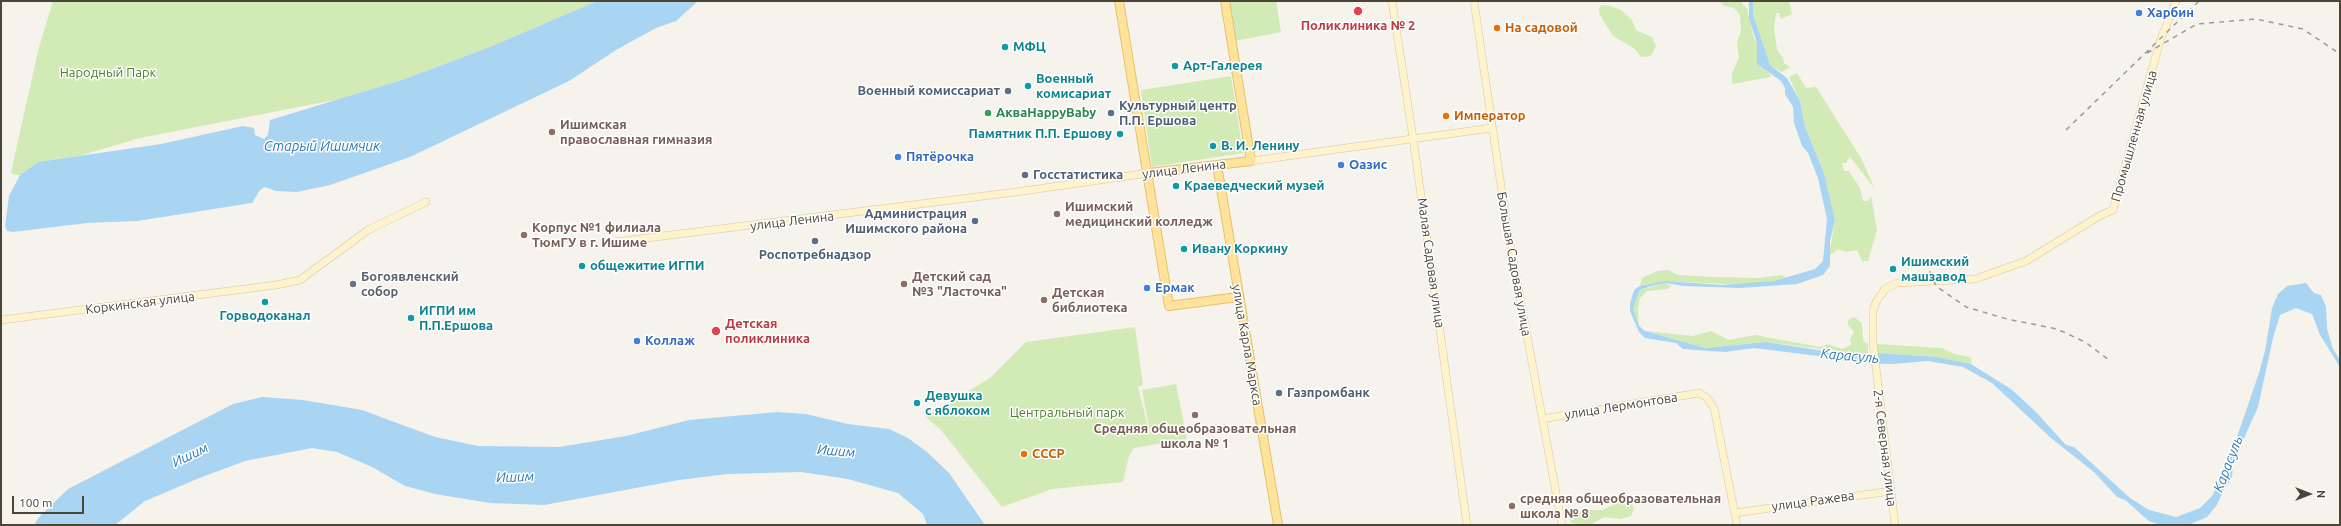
<!DOCTYPE html>
<meta charset="utf-8">
<style>
body{margin:0}
#map{position:relative;width:2341px;height:526px;overflow:hidden;background:#f6f3ec;font-family:Ubuntu,sans-serif}
canvas{display:block}
.frame{position:absolute;inset:0;border:2px solid #4b4439;pointer-events:none}
.north{position:absolute;left:2289px;top:474px;width:40px;height:40px;-webkit-text-stroke:3px #fff;paint-order:stroke;rotate:90deg;font-size:11px;font-weight:700;line-height:16px;text-align:center;color:#4b4439}
.north::after{content:'';display:block;margin:auto;width:14px;height:18px;background:#4b4439;clip-path:polygon(50% 0,100% 100%,50% 72%,0 100%)}
.scale{position:absolute;left:12px;top:496px;width:72px;height:18px;box-sizing:border-box;border:2px solid #4b4439;border-top:0;padding-left:5px;font-size:12px;line-height:14px;white-space:nowrap;color:#4b4439;-webkit-text-stroke:3px #fff;paint-order:stroke}
</style>
<div id="map">
<canvas width="2341" height="526"></canvas>
<div class="frame"></div>
<div class="north">N</div>
<div class="scale">100 m</div>
</div>
<script>
const context = document.querySelector('canvas').getContext('2d');
context.lineJoin = 'round';
function fill(path, color) { context.fillStyle = color; context.fill(path, 'evenodd'); }
const toPath = rows => new Path2D(rows.map(r => 'M' + r).join(''));
function trace(path, color, width, dash) { context.strokeStyle = color; context.lineWidth = width; context.lineCap = dash ? 'butt' : 'round'; context.setLineDash(dash || []); context.stroke(path); }
function write(font, color, halo, rows, align = 'center') {
  context.font = font + ' Ubuntu,sans-serif'; context.lineWidth = 3; context.setLineDash([]); context.textBaseline = 'middle'; context.strokeStyle = halo; context.fillStyle = color; for (const [text, x, y, turn = 0] of rows) {
    context.save(); context.translate(x, y); context.rotate((+turn || 0) * Math.PI / 180); context.textAlign = isNaN(turn) ? turn : align; if (halo) context.strokeText(text, 0, 0); context.fillText(text, 0, 0); context.restore();
  }
}
const green = toPath([
 [53,1,597,1,490,47,402,80,340,99,140,138,79,156,38,162,20,175,14,175,11,172,39,47],
 [1228,1,1276,1,1281,32,1235,41],
 [1718,1,1743,1,1742,3,1747,9,1754,39,1757,43,1757,64,1769,73,1771,77,1732,84,1732,74,1739,57,1737,42,1741,31,1740,15,1734,8,1724,6],
 [1753,1,1789,1,1792,14,1781,19,1779,13,1776,13,1774,27,1777,50,1783,58,1784,63,1790,67,1782,72,1770,65,1764,53,1753,15],
 [1601,5,1611,6,1621,10,1632,20,1636,30,1652,37,1656,46,1651,56,1641,57,1635,49,1613,36,1600,15,1599,10],
 [1797,73,1806,88,1816,87,1861,158,1875,189,1850,157,1846,163,1842,163,1844,171,1849,171,1860,188,1863,201,1868,201,1871,196,1877,230,1868,261,1862,261,1857,250,1846,252,1838,249,1829,256,1835,220,1824,173,1805,127,1800,101,1789,77],
 [1231,76,1243,153,1152,167,1141,90],
 [1668,270,1678,275,1714,277,1759,278,1781,275,1786,277,1774,281,1745,285,1665,281,1640,286,1642,278,1657,271],
 [1666,283,1671,286,1667,289,1647,291,1640,298,1638,308,1639,326,1633,308,1640,290],
 [1854,317,1862,323,1863,341,1868,344,1868,355,1766,342,1705,348,1645,331,1693,336,1711,331,1729,340,1755,335,1820,347,1828,344,1842,349,1851,345,1850,339,1854,332,1848,325,1848,320],
 [1135,327,1143,385,1138,387,1152,443,1142,390,1176,384,1187,439,1134,448,1129,456,1123,482,1052,489,1002,507,941,430,926,417,990,378,1026,342],
 [1876,344,1941,348,1955,354,1970,357,1972,359,1971,364,1937,357,1878,353],
 [1620,501,1631,502,1634,509,1631,516,1620,519,1604,517,1590,525,1571,523,1570,518,1577,510,1603,510]
]);
const water = toPath([
 [597,1,698,1,676,21,656,28,616,50,569,81,410,157,330,185,297,192,276,191,265,187,260,190,252,203,137,221,87,223,13,232,7,231,5,226,9,196,20,175,38,162,161,144,243,126,254,128,255,135,264,139,268,135,270,120,402,80,490,47],
 [1749,1,1753,1,1753,15,1770,65,1787,78,1800,101,1805,127,1824,173,1835,220,1830,241,1830,266,1823,275,1797,284,1740,288,1684,286,1666,283,1651,286,1640,290,1633,308,1639,326,1645,331,1705,348,1766,342,1844,354,1868,355,1878,353,1937,357,1971,364,2011,389,2035,411,2066,445,2074,447,2130,498,2149,510,2176,517,2200,508,2212,496,2226,469,2259,373,2265,351,2272,308,2278,294,2287,286,2306,283,2314,293,2321,295,2326,307,2327,329,2333,349,2340,360,2340,367,2320,335,2312,314,2296,308,2280,315,2273,338,2258,407,2240,447,2238,457,2233,463,2232,478,2224,489,2217,505,2207,517,2188,525,2160,525,2149,521,2125,500,2117,497,2095,473,2051,438,1992,383,1963,367,1928,361,1893,364,1856,363,1826,357,1754,348,1725,352,1683,349,1676,343,1645,338,1639,332,1630,311,1630,304,1634,290,1640,286,1665,281,1722,285,1774,281,1815,269,1823,261,1827,219,1818,178,1808,153,1802,146,1794,123,1793,107,1785,94,1785,88,1781,81,1757,64,1757,43,1749,19],
 [262,397,303,400,362,410,435,437,478,446,559,447,626,436,689,420,777,412,806,414,848,424,889,429,908,438,927,452,949,473,985,525,927,525,923,514,898,493,848,479,801,472,727,474,679,480,544,505,490,503,435,494,405,486,372,467,337,452,312,448,245,461,197,479,145,501,115,525,34,525,39,517,68,489,233,404]
]);
const secondary = toPath([
 [1392,1,1413,138,1467,525],
 [1474,1,1507,227,1562,525],
 [1251,161,1492,128],
 [615,242,1016,192,1149,173],
 [1,320,276,285,300,280,368,230,426,202],
 [1542,419,1699,393,1706,397,1714,408,1737,525],
 [1735,513,1891,491],
 [1895,525,1873,343,1873,311,1876,302,1885,289,1897,283,1975,279,2026,261,2101,215,2113,210,2160,41,2176,1]
]);
const primary = toPath([
 [1119,1,1169,306,1238,297],
 [1217,165,1278,525],
 [1149,173,1251,161,1225,1]
]);
const rail = toPath([
 [2147,53,2197,24,2256,19,2303,29,2340,54],
 [2066,130,2199,1],
 [1926,262,1936,286,1966,307,2007,319,2057,329,2085,342,2109,360]
]);
const markers = [
 [1358,11,5,"#e0444e"],
 [2139,13,4,"#3f7fe0"],
 [1497,28,4,"#e8710a"],
 [1005,47,4,"#0f9aa8"],
 [1175,66,4,"#0f9aa8"],
 [1028,86,4,"#0f9aa8"],
 [1008,91,4,"#5c6f8a"],
 [988,113,4,"#2e9e5b"],
 [1111,113,4,"#5c6f8a"],
 [1446,116,4,"#e8710a"],
 [552,132,4,"#8d6e63"],
 [1120,134,4,"#0f9aa8"],
 [1213,146,4,"#0f9aa8"],
 [898,157,4,"#3f7fe0"],
 [1341,165,4,"#3f7fe0"],
 [1025,175,4,"#5c6f8a"],
 [1176,186,4,"#0f9aa8"],
 [1057,214,4,"#8d6e63"],
 [975,221,4,"#5c6f8a"],
 [524,235,4,"#8d6e63"],
 [815,241,4,"#5c6f8a"],
 [1184,249,4,"#0f9aa8"],
 [582,266,4,"#0f9aa8"],
 [1893,269,4,"#0f9aa8"],
 [353,284,4,"#6b7280"],
 [904,284,4,"#8d6e63"],
 [1147,288,4,"#3f7fe0"],
 [1044,300,4,"#8d6e63"],
 [265,302,4,"#0f9aa8"],
 [411,318,4,"#0f9aa8"],
 [716,331,5,"#e0444e"],
 [637,341,4,"#3f7fe0"],
 [1279,393,4,"#5c6f8a"],
 [917,403,4,"#0f9aa8"],
 [1195,415,4,"#8d6e63"],
 [1024,454,4,"#e8710a"],
 [1512,506,4,"#8d6e63"]
];
const shopNames = [
 ["Харбин",2147,13],
 ["Пятёрочка",906,157],
 ["Оазис",1349,165],
 ["Ермак",1155,288],
 ["Коллаж",645,341]
];
const healthNames = [
 ["Поликлиника № 2",1358,26],
 ["Детская",725,324,"left"],
 ["поликлиника",725,339,"left"]
];
const foodNames = [
 ["На садовой",1505,28],
 ["Император",1454,116],
 ["СССР",1032,454]
];
const cultureNames = [
 ["МФЦ",1013,47],
 ["Арт-Галерея",1183,66],
 ["Военный",1036,79],
 ["комисариат",1036,94],
 ["Памятник П.П. Ершову",1112,134,"right"],
 ["В. И. Ленину",1221,146],
 ["Краеведческий музей",1184,186],
 ["Ивану Коркину",1192,249],
 ["Ишимский",1901,262],
 ["машзавод",1901,277],
 ["общежитие ИГПИ",590,266],
 ["ИГПИ им",419,311],
 ["П.П.Ершова",419,326],
 ["Горводоканал",265,316,"center"],
 ["Девушка",925,396],
 ["с яблоком",925,411]
];
const parkNames = [
 ["Народный Парк",108,73],
 ["Центральный парк",1067,413]
];
const serviceNames = [
 ["Военный комиссариат",1000,91,"right"],
 ["Культурный центр",1119,106],
 ["П.П. Ершова",1119,121],
 ["Госстатистика",1033,175],
 ["Администрация",967,214,"right"],
 ["Ишимского района",967,229,"right"],
 ["Роспотребнадзор",815,255,"center"],
 ["Газпромбанк",1287,393]
];
const leisureNames = [
 ["АкваHappyBaby",996,113]
];
const educationNames = [
 ["Ишимская",560,125],
 ["православная гимназия",560,140],
 ["Ишимский",1065,207],
 ["медицинский колледж",1065,222],
 ["Корпус №1 филиала",532,228],
 ["ТюмГУ в г. Ишиме",532,243],
 ["Детский сад",912,277],
 ["№3 \"Ласточка\"",912,292],
 ["Детская",1052,293],
 ["библиотека",1052,308],
 ["Средняя общеобразовательная",1195,429,"center"],
 ["школа № 1",1195,444,"center"],
 ["средняя общеобразовательная",1520,499],
 ["школа № 8",1520,514]
];
const streetNames = [
 ["Промышленная улица",2134,136,-74],
 ["улица Ленина",1184,169,-7],
 ["улица Ленина",792,221,-7],
 ["Малая Садовая улица",1431,263,82],
 ["Большая Садовая улица",1514,264,80],
 ["Коркинская улица",140,303,-7],
 ["улица Карла Маркса",1247,345,80],
 ["улица Лермонтова",1621,406,-9],
 ["2-я Северная улица",1885,448,83],
 ["улица Ражева",1813,501,-8]
];
const worshipNames = [
 ["Богоявленский",361,277],
 ["собор",361,292]
];
const waterNames = [
 ["Старый Ишимчик",322,146],
 ["Карасуль",1850,356,5],
 ["Ишим",836,451,5],
 ["Ишим",190,455,-26],
 ["Карасуль",2228,464,-69],
 ["Ишим",515,477,-2]
];
fill(green, '#d2eab5');
fill(water, '#a9d4f2');
trace(secondary, '#d6c79b', 8);
trace(primary, '#e6c16a', 10);
trace(secondary, '#fff3cd', 7);
trace(primary, '#ffe39c', 8);
trace(rail, '#9a9a9a', 1.5, [5, 5]);
for (const [x, y, r, color] of markers) { const dot = new Path2D(); dot.arc(x, y, r, 0, 2 * Math.PI); context.fillStyle = color; context.fill(dot); trace(dot, '#fff', 1.5); }
write('bold 13px', '#366cbe', '#fff', shopNames, 'left');
write('bold 13px', '#be3a42', '#fff', healthNames);
write('bold 13px', '#c56008', '#fff', foodNames, 'left');
write('bold 13px', '#0d838f', '#fff', cultureNames, 'left');
write('13px', '#4a7f2a', '#fff', parkNames);
write('bold 13px', '#4e5e75', '#fff', serviceNames, 'left');
write('bold 13px', '#27864d', '#fff', leisureNames, 'left');
write('bold 13px', '#785e54', '#fff', educationNames, 'left');
write('13px', '#4b4439', '#fff', streetNames);
write('bold 13px', '#5b616d', '#fff', worshipNames, 'left');
write('italic 14px', '#2e7ab2', '#fff', waterNames);
</script>
